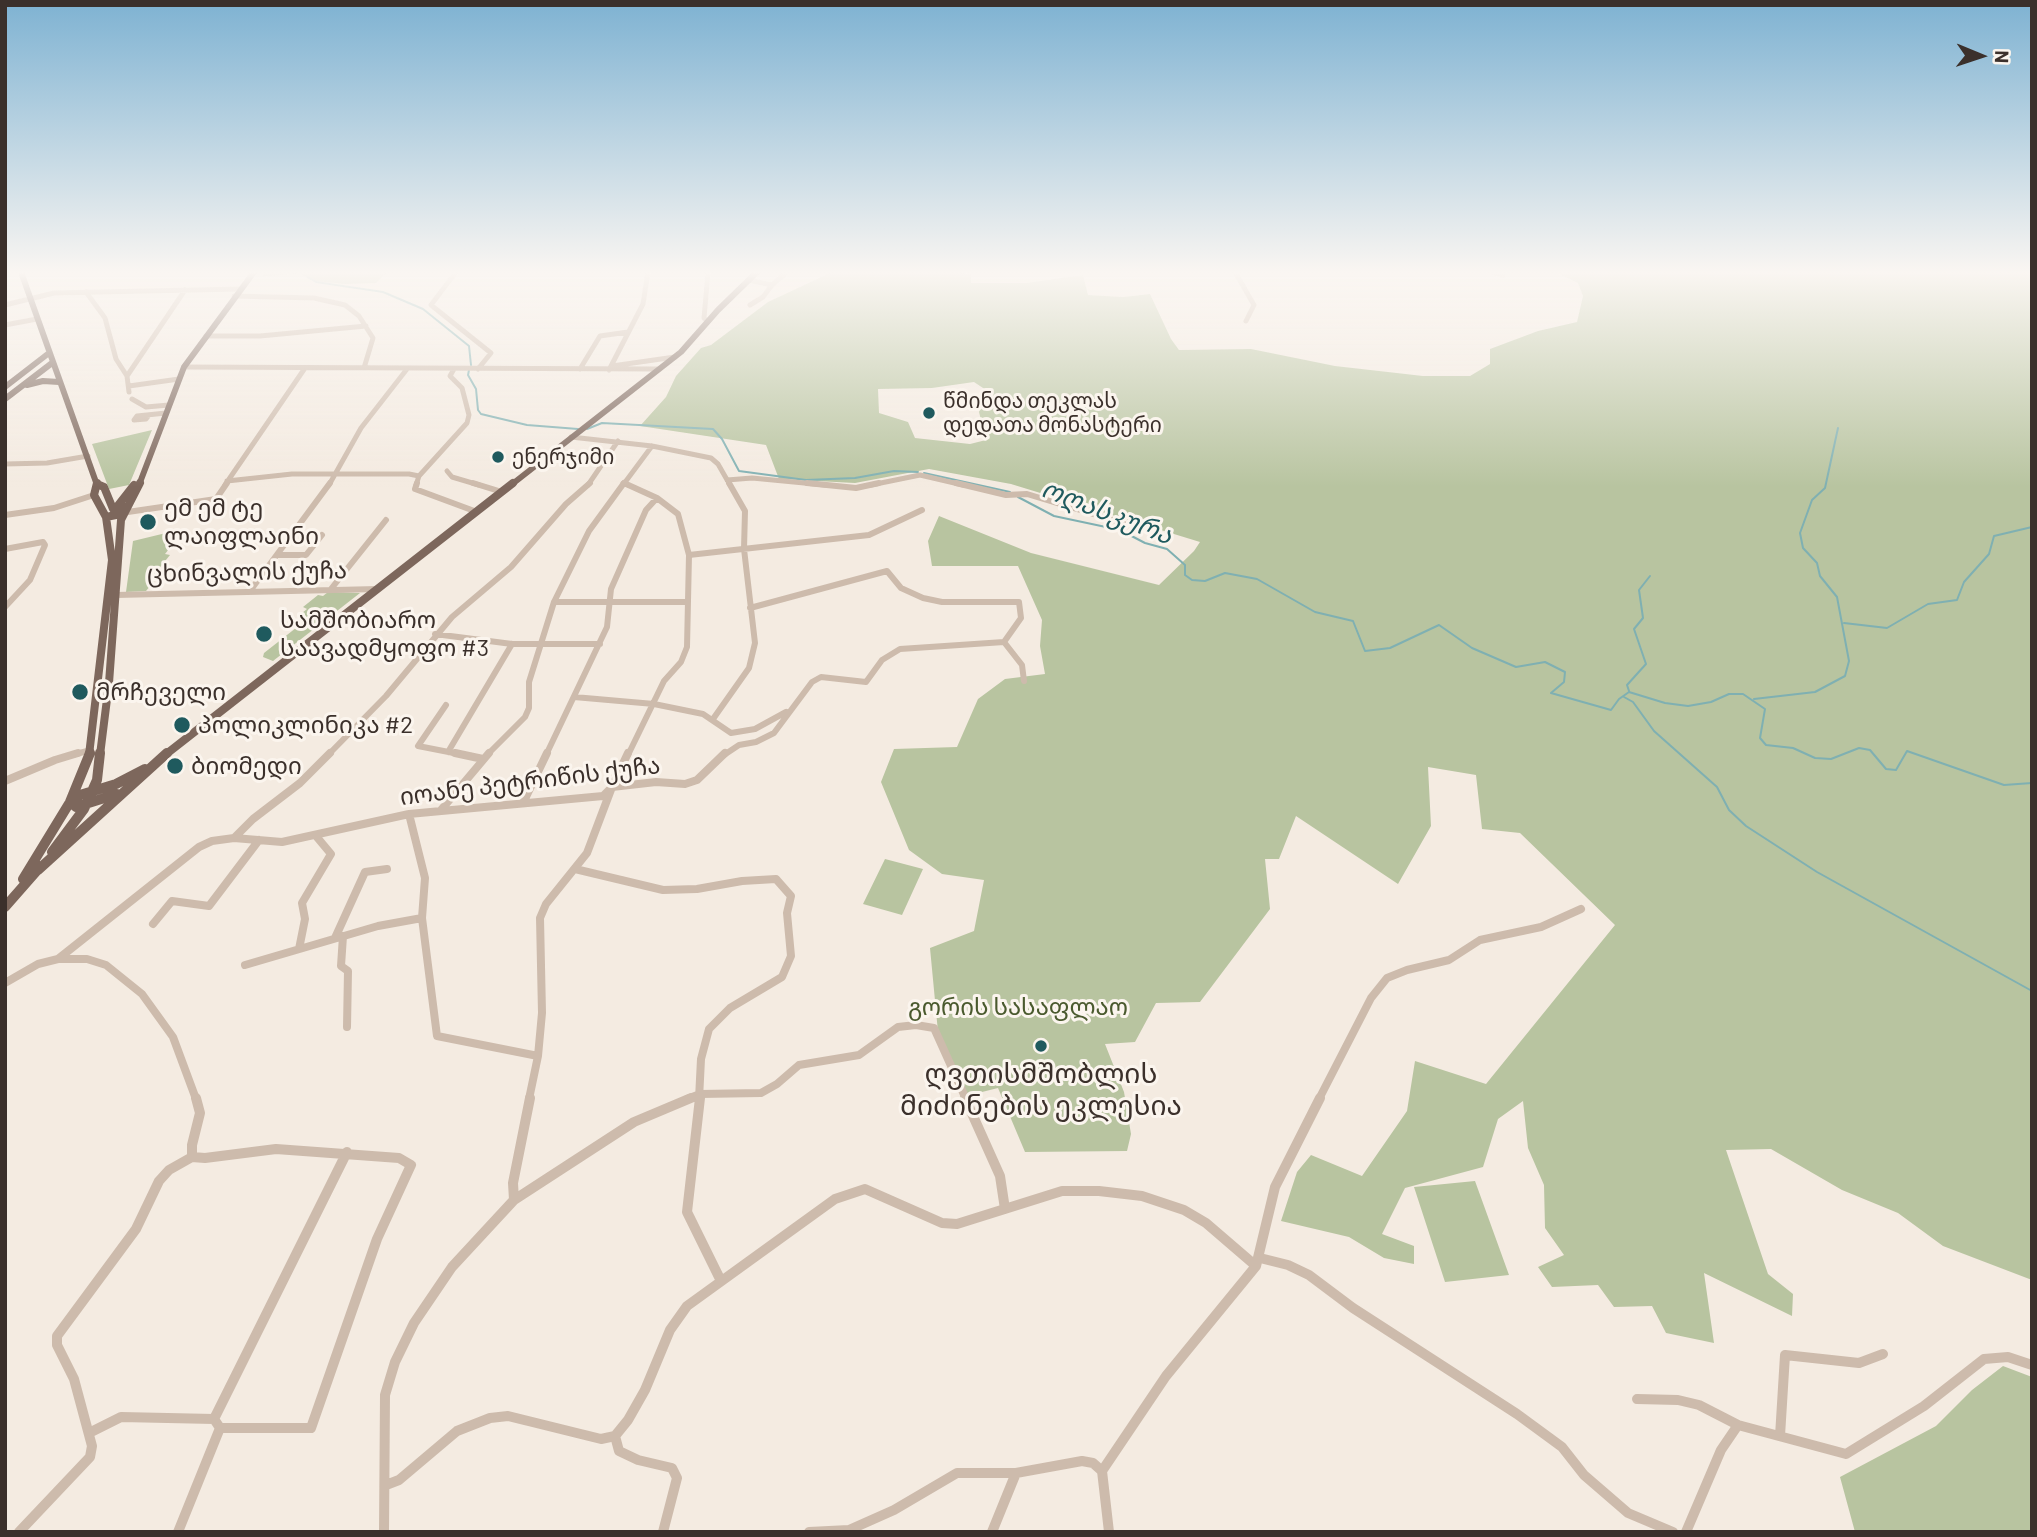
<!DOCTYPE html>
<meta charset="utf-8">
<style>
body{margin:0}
#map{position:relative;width:2037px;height:1537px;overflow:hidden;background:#f4ebe1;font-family:Barlow,sans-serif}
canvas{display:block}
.frame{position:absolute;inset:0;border:7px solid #3b302b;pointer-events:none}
.north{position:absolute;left:1946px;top:21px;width:70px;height:70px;-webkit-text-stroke:5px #fbf5ee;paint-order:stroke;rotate:92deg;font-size:19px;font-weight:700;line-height:28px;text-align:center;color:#3b302b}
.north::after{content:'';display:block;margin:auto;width:24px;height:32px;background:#3b302b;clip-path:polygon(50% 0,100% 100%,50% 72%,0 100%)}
</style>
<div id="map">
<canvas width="2037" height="1537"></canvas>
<div class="frame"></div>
<div class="north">N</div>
</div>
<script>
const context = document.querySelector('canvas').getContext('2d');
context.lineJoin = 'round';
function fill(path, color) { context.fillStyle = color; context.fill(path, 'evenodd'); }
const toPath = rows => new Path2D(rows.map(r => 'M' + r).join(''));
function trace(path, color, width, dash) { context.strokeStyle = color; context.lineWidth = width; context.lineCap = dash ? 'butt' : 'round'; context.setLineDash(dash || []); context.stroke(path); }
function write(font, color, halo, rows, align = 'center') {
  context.font = font + ' Barlow,"Noto Sans Georgian",sans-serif'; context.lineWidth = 6; context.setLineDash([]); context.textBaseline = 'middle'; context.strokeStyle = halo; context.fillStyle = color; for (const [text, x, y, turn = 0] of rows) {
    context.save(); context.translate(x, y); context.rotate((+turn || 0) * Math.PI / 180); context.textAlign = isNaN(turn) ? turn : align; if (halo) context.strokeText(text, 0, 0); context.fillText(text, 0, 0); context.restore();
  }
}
const green = toPath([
 [265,272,387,272,376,283,345,284,315,281,300,273,261,277],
 [832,272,941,272,971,274,971,283,1026,283,1083,275,1088,295,1123,297,1150,294,1171,339,1179,350,1251,349,1335,366,1423,376,1470,376,1490,364,1490,349,1538,331,1577,322,1583,296,1578,283,1555,272,2032,272,2032,1280,1943,1246,1898,1213,1842,1190,1771,1149,1726,1150,1768,1274,1793,1294,1792,1316,1704,1273,1714,1343,1666,1333,1652,1306,1614,1307,1598,1285,1552,1287,1538,1267,1564,1255,1545,1228,1544,1185,1528,1148,1523,1101,1498,1119,1483,1167,1405,1188,1382,1234,1414,1246,1414,1264,1384,1258,1349,1237,1281,1221,1297,1172,1311,1155,1362,1176,1407,1111,1415,1061,1486,1084,1615,925,1520,833,1482,829,1476,775,1428,767,1431,826,1398,884,1296,816,1279,859,1265,859,1270,909,1200,1002,1156,1003,1135,1042,1105,1044,1124,1092,1131,1134,1127,1151,1025,1152,998,1088,966,1096,938,1032,930,948,974,931,984,880,942,874,909,850,881,782,894,749,957,747,978,699,1005,679,1045,674,1040,646,1042,620,1018,566,932,566,928,541,939,516,1031,553,1159,585,1194,551,1200,542,1011,484,929,469,855,483,779,479,766,445,640,426,666,397,676,376,701,348,711,345,768,302],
 [974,382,986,390,979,412,986,440,970,444,915,438,908,422,879,413,878,389,932,388],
 [152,430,129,485,109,489,92,444],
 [166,533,175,535,172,539,177,539,165,554,170,555,157,571,162,572,146,591,126,592,133,541],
 [328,592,360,593,273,661,263,657,264,653,301,624,302,613,307,609,303,607,318,595,323,596],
 [885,859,923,869,902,915,863,904],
 [1475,1181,1509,1275,1445,1282,1414,1187],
 [2003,1366,2032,1377,2032,1532,1855,1532,1840,1477,1936,1426,1972,1390]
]);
const stream = toPath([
 [299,272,316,282,383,292,423,309,469,346,471,365],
 [2032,318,2032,323],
 [469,370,468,375,476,389,478,410,481,414,527,425,578,429],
 [587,429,602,423,713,429,722,439,739,471,806,480,855,478,894,471,918,472],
 [924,473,1010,492],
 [1018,497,1054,516,1120,530,1145,543,1167,549,1185,565,1185,575,1192,580,1205,581,1225,573,1257,579,1315,612,1353,621,1365,651,1390,648,1439,625,1472,648,1516,667,1545,662,1565,672,1564,682,1551,693,1611,710,1619,699,1629,692,1665,703,1688,706,1711,702,1729,694,1743,694,1765,709,1760,738,1766,745,1793,748,1815,758,1831,759,1859,748,1870,750,1886,769,1896,770,1907,751,2004,785,2032,783],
 [1844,623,1887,628,1928,604,1957,600,1964,582,1989,554,1994,536,2032,527],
 [1629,691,1627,685,1646,664,1634,629,1643,618,1639,590,1650,576],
 [1624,697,1633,702,1654,731,1717,787,1729,810,1746,826,1817,872,2032,991],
 [1754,699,1815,692,1845,676,1849,661,1837,597,1820,576,1817,563,1803,548,1800,533,1812,500,1825,488,1838,428]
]);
const minorFar3 = toPath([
 [456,272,431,305,491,353,478,369],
 [708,272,704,318,708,322],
 [1235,272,1254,305,1246,321],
 [1490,272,1503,275],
 [748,280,772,285,787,272],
 [86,292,105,318,116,359,127,376,129,392],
 [234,296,314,298,345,305,359,316,373,338,364,368],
 [5,305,54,293,240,289],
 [750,305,763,297,772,285],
 [5,325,37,319],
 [206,336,260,336,366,326],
 [612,366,675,357],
 [184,367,659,369],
 [580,369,600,336,628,332],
 [609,370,643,304,648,272],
 [127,376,185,290],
 [129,386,179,379],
 [132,399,146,407,169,405],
 [149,415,146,419,134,420,137,416,166,413],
 [571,437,652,446,711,458,718,464,730,485],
 [5,464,47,463,88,456],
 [447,471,452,477,479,485],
 [419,476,467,423,469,415,462,388,450,376,454,369],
 [727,480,752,478,825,485],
 [227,481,292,474,409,474,419,476,416,485],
 [623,483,628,485],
 [225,485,305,368],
 [329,485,361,428,407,369],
 [588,485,618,441],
 [623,485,652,446],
 [871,485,920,475,963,485]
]);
const minorFar2 = toPath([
 [417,483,415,489,477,512],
 [473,483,502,492],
 [624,483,657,498,678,514,689,555,687,647,681,662,664,681,628,755],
 [807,483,856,488,879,483],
 [956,483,1006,495,1027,494,1123,523],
 [121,513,216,499,227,483],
 [5,515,54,508,94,495],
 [5,549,43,542,45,545,30,580,5,607],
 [277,555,306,555,322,535],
 [689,555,869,535,922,510],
 [331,589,386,520],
 [250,591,330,483],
 [116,595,378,589],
 [554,602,687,602],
 [750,608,887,571,901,588,923,598,942,602,1019,602,1021,618,1004,642],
 [435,634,512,644,600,644],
 [1004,642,1022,665,1024,681],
 [574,697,654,704,703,714,731,733,755,729,786,712],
 [446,705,418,746,464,755],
 [713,719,749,668,755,643,744,549,745,511,729,483],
 [448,752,512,644],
 [72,755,91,750],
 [328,755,386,696,452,617,511,567,566,504,590,483],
 [487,755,525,717,529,708,529,682,554,602,589,531,624,483],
 [546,755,607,627,611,589,646,510,657,498],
 [724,755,739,745,756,742,774,733,812,682,821,677,866,682,882,660,900,649,1004,642]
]);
const minorFar1 = toPath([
 [455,753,483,759],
 [5,781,55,760,78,753],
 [524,801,547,753],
 [441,810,489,753],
 [409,814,425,878,422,918,437,1036,538,1056],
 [234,838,253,819,300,783,330,753],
 [575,869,663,890,697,889,742,881,776,879,791,896,787,913,791,956,782,977,730,1008,709,1029,701,1059,699,1099],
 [153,924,172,901,209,906,259,840],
 [343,936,341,966,348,971,347,1027],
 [335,938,365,872,387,869],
 [299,949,305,919,302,903,331,854,316,836],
 [59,959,87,959,106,965,142,994,173,1037,196,1099],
 [245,965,378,926,422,918],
 [5,983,38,964,58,959,199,847,212,841,234,838,282,842,409,814,603,796,612,787,656,782,685,784,697,780,725,753],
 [529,1099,538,1056,542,1013,540,918,546,904,587,853,612,787,628,753],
 [687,1099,700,1094,761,1093,777,1084,799,1065,859,1055,898,1027,916,1025,934,1028,966,1099],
 [1319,1099,1371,998,1387,978,1407,970,1449,960,1480,940,1541,927,1581,909]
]);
const minor = toPath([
 [700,1098,687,1212,721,1281],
 [965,1098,1000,1176,1005,1209],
 [514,1200,634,1122,691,1098],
 [1260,1258,1288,1265,1309,1275,1353,1308,1517,1414,1562,1447,1584,1475,1628,1513,1673,1532],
 [1637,1399,1678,1400,1699,1405,1738,1425],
 [214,1419,347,1152],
 [91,1432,121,1417,214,1419,220,1428,311,1428,377,1239,411,1165,399,1158,276,1149,205,1158,192,1157,192,1145,200,1113,196,1098],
 [615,1436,619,1451,638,1460,672,1468,677,1478,663,1532],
 [1780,1436,1785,1355,1859,1363,1883,1354],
 [386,1485,399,1480,457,1431,490,1418,508,1416,601,1439,615,1436,628,1420,645,1390,670,1330,687,1306,835,1199,865,1189,942,1223,957,1224,1062,1191,1099,1191,1142,1196,1184,1210,1206,1223,1256,1266],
 [19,1532,90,1457,92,1446,74,1379,57,1345,57,1336,136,1229,159,1181,169,1170,192,1157],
 [178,1532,220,1428],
 [384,1532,385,1395,395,1362,414,1323,452,1267,514,1200,513,1183,530,1098],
 [809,1532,849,1530,894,1510,957,1473,1016,1473,1082,1461,1093,1463,1102,1471],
 [992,1532,1016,1473],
 [1109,1532,1102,1471,1166,1376,1256,1266,1275,1187,1320,1098],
 [1686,1532,1721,1450,1738,1425,1846,1454,1924,1406,1984,1359,2008,1357,2032,1365]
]);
const majorFar2 = toPath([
 [21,272,97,485],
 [27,385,43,381,59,382],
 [5,387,49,353],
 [5,399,52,363],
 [97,484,99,485],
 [139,485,184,367,254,272],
 [511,485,681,352,718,310,757,272]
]);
const majorFar1 = toPath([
 [97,483,94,495,106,517,116,515,125,507],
 [97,484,104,487,113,509],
 [116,508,134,485],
 [89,755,112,560,106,517],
 [100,755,109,683,121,520,140,483],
 [165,755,513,483]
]);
const major = toPath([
 [72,801,80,795,116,784,145,769],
 [70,802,76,807,117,794],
 [52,852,84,809,97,780,100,753],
 [38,870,167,753],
 [23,879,70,802,90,753],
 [5,907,41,866]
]);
const markers = [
 [929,413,7,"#1f5a5e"],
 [498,457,7,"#1f5a5e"],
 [148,522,9,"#1f5a5e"],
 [264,634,9,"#1f5a5e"],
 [80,692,9,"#1f5a5e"],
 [182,725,9,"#1f5a5e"],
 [175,766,9,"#1f5a5e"],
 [1041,1046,7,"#1f5a5e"]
];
const farPoinames = [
 ["წმინდა თეკლას",943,401],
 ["დედათა მონასტერი",943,425],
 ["ენერჯიმი",512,457]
];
const poiNames = [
 ["ემ ემ ტე",164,508],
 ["ლაიფლაინი",164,536],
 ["სამშობიარო",280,620],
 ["საავადმყოფო #3",280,648],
 ["მრჩეველი",96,692],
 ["პოლიკლინიკა #2",198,725],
 ["ბიომედი",191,766]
];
const streetNames = [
 ["ცხინვალის ქუჩა",247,572,-1],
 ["იოანე პეტრიწის ქუჩა",530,781,-7]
];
const parkNames = [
 ["გორის სასაფლაო",1018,1007]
];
const waterNames = [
 ["ოღასკურა",1107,512,21]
];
const nearPoinames = [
 ["ღვთისმშობლის",1041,1074],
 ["მიძინების ეკლესია",1041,1106]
];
fill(green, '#b8c4a0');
trace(stream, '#7fb0b2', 2);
trace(minorFar3, '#cdbbac', 5);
trace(minorFar2, '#cdbbac', 6);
trace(minorFar1, '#cdbbac', 8);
trace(minor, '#cdbbac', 10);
trace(majorFar2, '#7d675c', 6);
trace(majorFar1, '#7d675c', 8);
trace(major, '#7d675c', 10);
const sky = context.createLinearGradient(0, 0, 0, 487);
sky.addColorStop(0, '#7eb2d2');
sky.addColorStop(0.56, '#faf6f2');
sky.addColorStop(1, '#faf6f200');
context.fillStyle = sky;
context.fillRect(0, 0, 2037, 487);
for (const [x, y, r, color] of markers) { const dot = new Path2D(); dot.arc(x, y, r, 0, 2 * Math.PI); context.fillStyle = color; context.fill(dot); trace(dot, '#fbf5ee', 2.5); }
write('21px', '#3b302b', '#fbf5ee', farPoinames, 'left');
write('24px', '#3b302b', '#fbf5ee', poiNames, 'left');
write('24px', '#3b302b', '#fbf5ee', streetNames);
write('24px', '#4a5a2e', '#fbf5ee', parkNames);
write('italic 26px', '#1f5a5e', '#fbf5ee', waterNames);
write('28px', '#3b302b', '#fbf5ee', nearPoinames);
</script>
